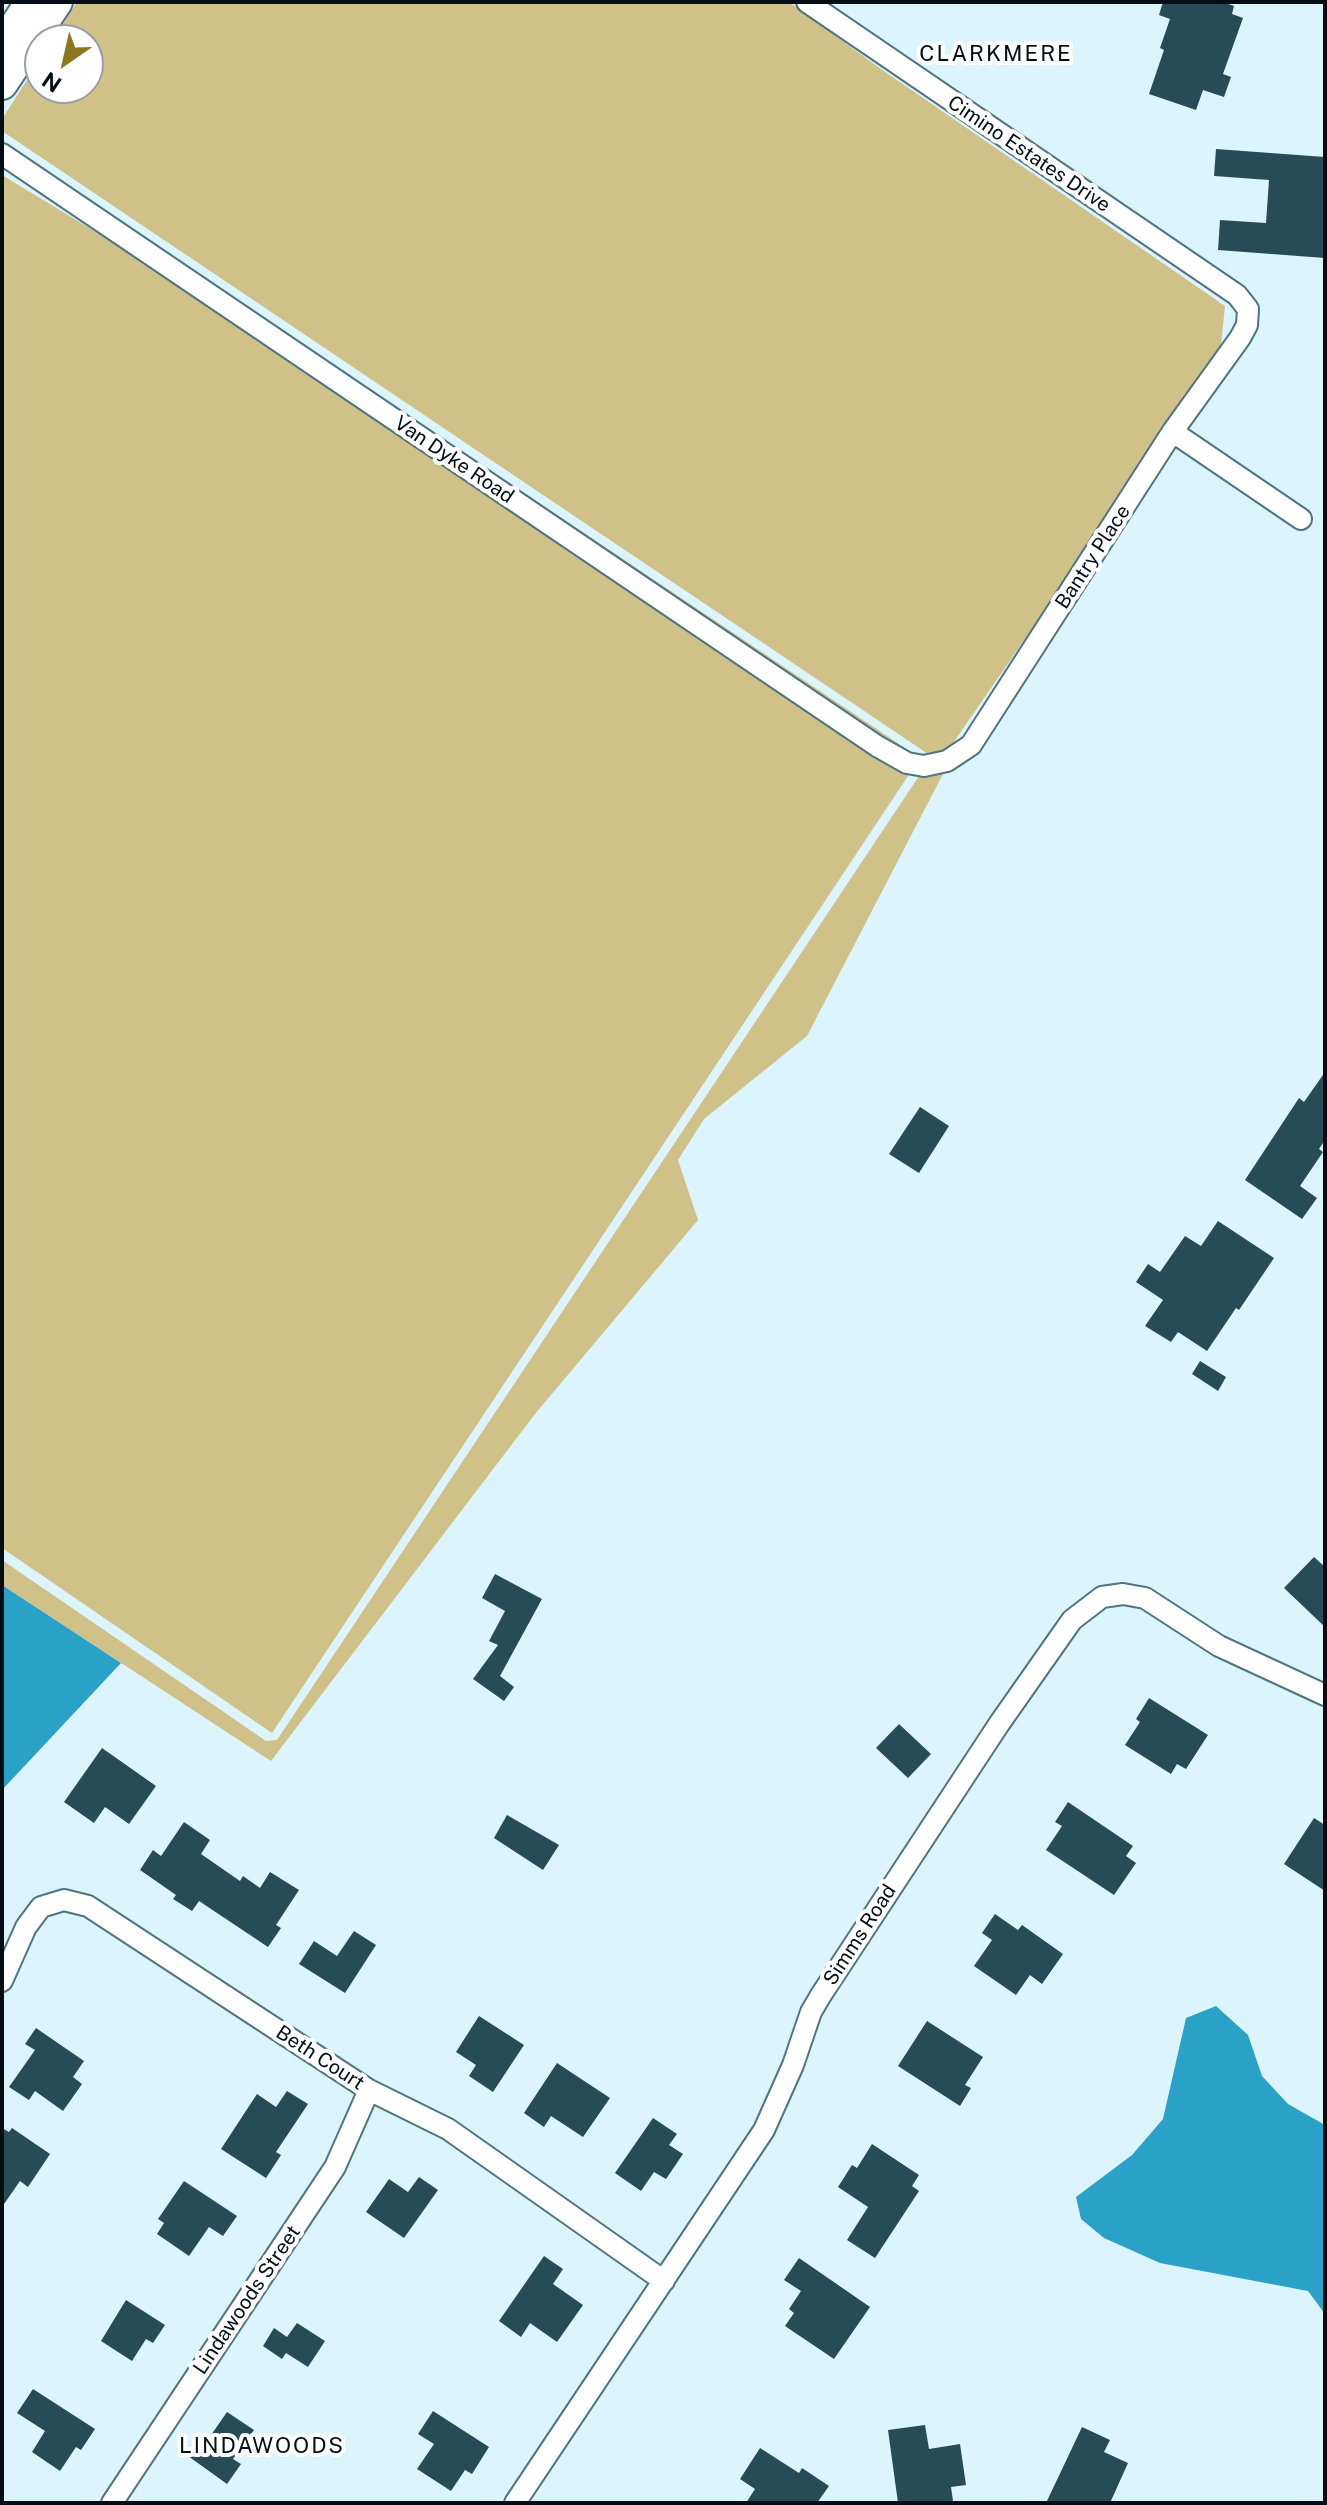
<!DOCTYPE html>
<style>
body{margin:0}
#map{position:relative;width:1327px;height:2505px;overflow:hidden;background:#dcf4fd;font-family:"Public Sans",sans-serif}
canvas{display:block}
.frame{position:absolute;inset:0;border:4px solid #020e13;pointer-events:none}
.north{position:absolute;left:24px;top:24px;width:80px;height:80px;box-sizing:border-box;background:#fff;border:2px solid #9a9fa1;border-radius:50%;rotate:214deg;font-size:22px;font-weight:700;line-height:32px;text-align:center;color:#020e13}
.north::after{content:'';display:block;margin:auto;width:28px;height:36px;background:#8e781e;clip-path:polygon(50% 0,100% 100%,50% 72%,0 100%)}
</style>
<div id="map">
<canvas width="1327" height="2505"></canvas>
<div class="frame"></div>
<div class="north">N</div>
</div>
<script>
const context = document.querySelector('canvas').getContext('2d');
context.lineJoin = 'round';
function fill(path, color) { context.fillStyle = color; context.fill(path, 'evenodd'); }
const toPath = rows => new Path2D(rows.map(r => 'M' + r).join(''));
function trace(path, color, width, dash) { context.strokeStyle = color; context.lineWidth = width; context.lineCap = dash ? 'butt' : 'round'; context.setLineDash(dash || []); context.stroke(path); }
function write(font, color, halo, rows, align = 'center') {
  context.font = font + ' "Public Sans",sans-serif'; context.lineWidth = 8; context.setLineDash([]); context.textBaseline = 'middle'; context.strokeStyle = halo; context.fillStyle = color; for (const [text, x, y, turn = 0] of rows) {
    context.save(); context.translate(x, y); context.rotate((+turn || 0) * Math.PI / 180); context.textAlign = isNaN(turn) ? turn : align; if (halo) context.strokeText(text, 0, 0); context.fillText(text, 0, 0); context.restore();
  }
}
const green = toPath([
 [77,2,789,2,881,69,1225,306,1221,345,1161,442,940,762,2,131,2,119,40,60,40,88,88,88,88,40,53,40],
 [2,175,505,480,920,758,272,1733,2,1548],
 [944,772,807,1036,704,1119,678,1160,698,1220,535,1414,271,1761,2,1585,2,1560,266,1741,277,1740,919,776]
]);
const water = toPath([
 [2,1585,121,1663,2,1790],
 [1216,2006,1248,2035,1262,2076,1288,2104,1325,2125,1325,2314,1308,2291,1160,2263,1104,2238,1081,2219,1076,2197,1132,2155,1163,2119,1186,2018]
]);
const building = toPath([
 [1163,2,1223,2,1234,6,1232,14,1243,18,1223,74,1231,77,1224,97,1203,90,1196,110,1149,94,1164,50,1160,48,1170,19,1159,15],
 [1216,149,1325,157,1325,258,1218,250,1220,220,1266,223,1269,180,1214,176],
 [1325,1072,1325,1140,1319,1149,1323,1152,1300,1186,1317,1198,1302,1219,1245,1180,1299,1098,1304,1102],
 [920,1107,949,1126,919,1173,889,1154],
 [1218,1221,1274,1258,1239,1310,1236,1308,1207,1351,1178,1332,1171,1342,1145,1326,1163,1300,1136,1282,1148,1264,1160,1272,1185,1236,1201,1246],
 [1200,1361,1226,1377,1218,1391,1192,1374],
 [1314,1557,1325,1567,1325,1627,1284,1588],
 [495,1574,542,1599,500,1676,514,1687,504,1701,473,1679,498,1645,489,1641,505,1611,482,1598],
 [1149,1698,1208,1735,1186,1769,1177,1764,1171,1774,1125,1745,1140,1722,1136,1719],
 [899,1724,931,1754,908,1778,876,1748],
 [102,1748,156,1786,129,1824,105,1807,94,1823,64,1802],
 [1068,1802,1133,1846,1126,1856,1136,1863,1114,1895,1046,1850,1062,1826,1055,1822],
 [507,1815,559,1845,543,1870,494,1838],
 [1314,1818,1325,1825,1325,1891,1284,1864],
 [184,1822,210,1840,201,1854,240,1881,243,1876,260,1888,270,1872,299,1890,276,1925,281,1928,268,1947,199,1901,192,1911,173,1899,176,1895,140,1870,153,1850,161,1856],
 [995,1914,1018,1930,1022,1925,1063,1954,1042,1984,1030,1975,1016,1995,974,1966,992,1940,982,1933],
 [354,1931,376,1945,345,1993,299,1964,314,1941,337,1956],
 [479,2016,524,2045,493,2092,469,2076,476,2065,456,2052],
 [927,2021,983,2057,965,2085,971,2088,960,2106,898,2066],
 [36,2028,84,2061,73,2077,82,2084,63,2111,35,2091,29,2100,9,2087,35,2050,25,2044],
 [557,2063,610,2098,583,2137,551,2116,544,2127,524,2113],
 [287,2091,308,2104,276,2152,281,2155,266,2178,221,2149,257,2094,276,2107],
 [653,2118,677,2134,669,2145,683,2154,666,2179,654,2172,641,2191,615,2173],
 [2,2128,9,2132,12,2128,50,2154,28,2187,20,2181,2,2207],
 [872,2144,919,2175,912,2186,919,2191,875,2258,847,2240,868,2207,838,2187,852,2165,857,2168],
 [419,2177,438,2190,404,2238,366,2212,389,2179,408,2192],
 [184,2181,237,2216,223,2236,209,2227,189,2256,157,2234,164,2223,158,2219],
 [544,2256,563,2269,553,2284,583,2305,557,2342,530,2323,521,2337,499,2321],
 [799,2258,870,2307,834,2359,785,2326,794,2313,789,2309,801,2291,784,2280],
 [126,2300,165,2325,153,2343,146,2339,132,2361,101,2341],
 [297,2323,325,2341,308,2367,286,2353,282,2359,263,2346,274,2328,287,2337],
 [33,2389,95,2429,81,2450,76,2447,60,2471,32,2452,45,2431,17,2413],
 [433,2411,489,2447,472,2474,465,2470,451,2491,417,2469,434,2444,418,2434],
 [227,2412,254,2430,233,2459,241,2464,227,2484,188,2456,203,2434,209,2438],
 [925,2425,929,2449,960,2444,966,2485,951,2487,953,2501,898,2503,888,2430],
 [1082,2427,1110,2440,1104,2452,1128,2463,1110,2503,1046,2503],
 [760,2448,799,2473,802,2468,829,2486,817,2503,746,2503,755,2489,740,2479]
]);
const minor = toPath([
 [2,154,877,746,907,763,924,766,947,761,971,745,1173,431,1240,338,1247,325,1248,309,1237,295,807,2],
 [1173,432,1301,519],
 [2,1981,26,1927,41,1907,64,1900,88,1906,369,2090,448,2129,664,2281],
 [112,2503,335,2167,369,2090],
 [515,2503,764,2130,793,2065,811,2012,821,1995,999,1724,1072,1620,1102,1597,1123,1594,1145,1598,1219,1646,1325,1695]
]);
const secondary = toPath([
 [2,45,31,2],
 [2,84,57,2]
]);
const streetNames = [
 ["Cimino Estates Drive",1029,154,34],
 ["Van Dyke Road",454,460,34],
 ["Bantry Place",1093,557,-57],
 ["Simms Road",860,1935,-57],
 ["Beth Court",320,2058,33],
 ["Lindawoods Street",247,2300,-56]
];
const neighbourhoodNames = [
 ["CLARKMERE",996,54],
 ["LINDAWOODS",262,2446]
];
fill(green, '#d0c189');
fill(water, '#2aa2c7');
fill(building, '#284b58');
trace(minor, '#4f7482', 24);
trace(secondary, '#4f7482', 34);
trace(minor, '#fff', 20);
trace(secondary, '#fff', 30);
write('20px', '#020e13', '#fff', streetNames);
context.letterSpacing = '2px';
write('22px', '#020e13', '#fff', neighbourhoodNames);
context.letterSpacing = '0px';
</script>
